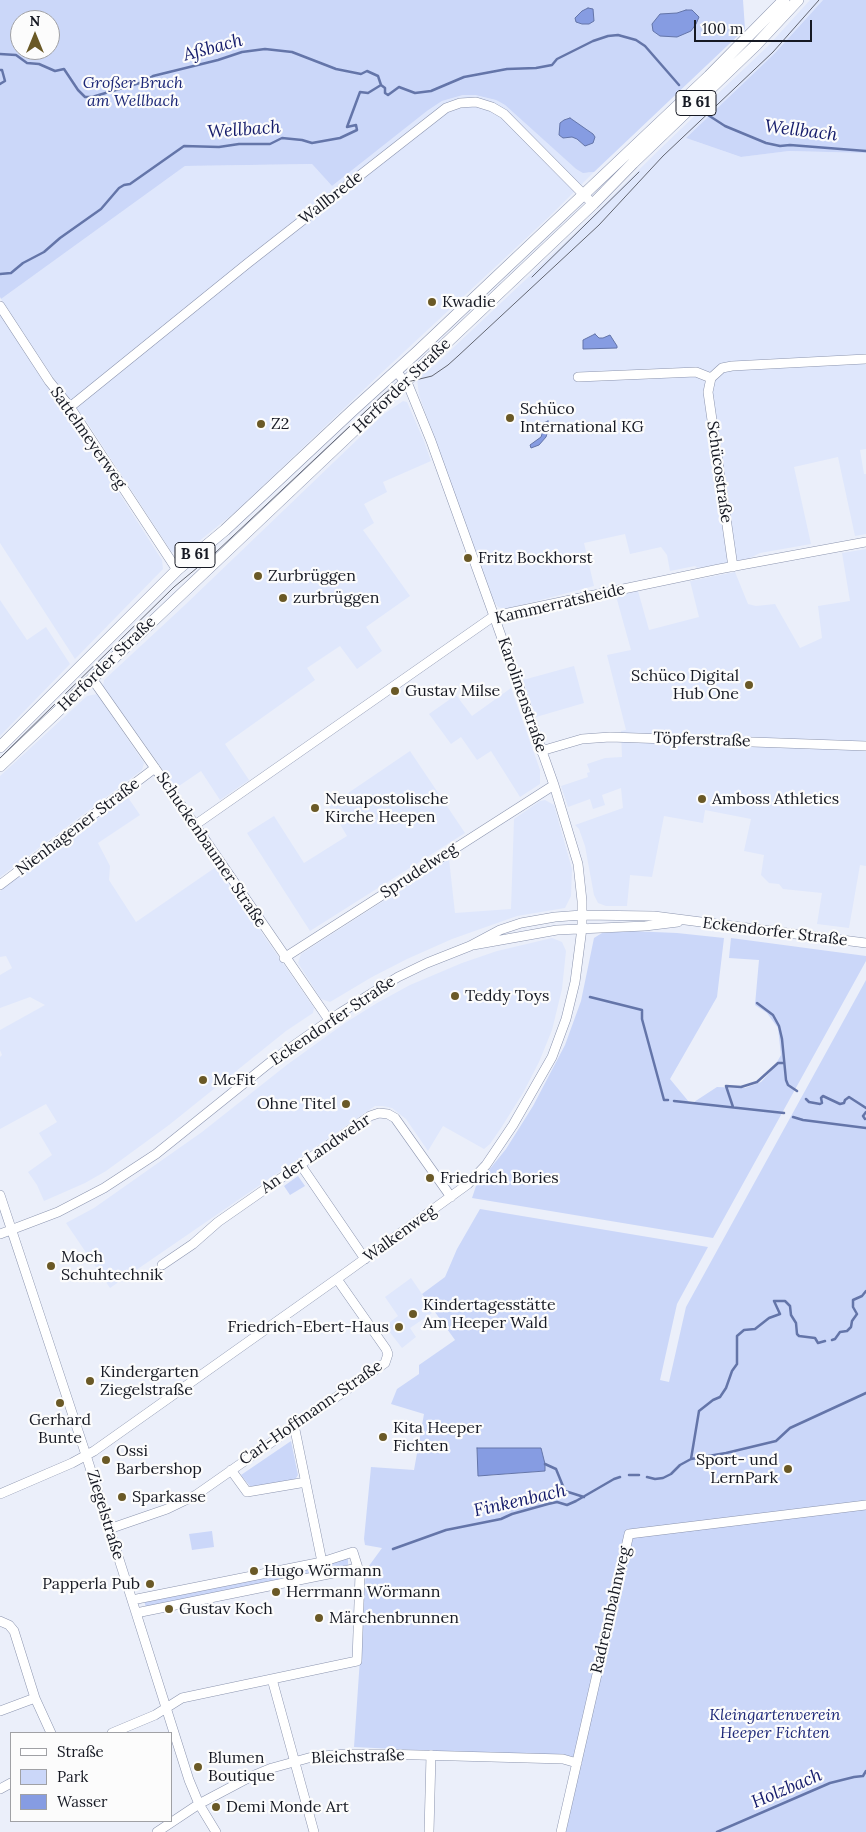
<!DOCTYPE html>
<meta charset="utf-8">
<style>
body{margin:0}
#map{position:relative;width:866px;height:1832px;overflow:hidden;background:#ebeffa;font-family:Lora,serif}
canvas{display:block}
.legend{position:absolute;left:10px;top:1732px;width:162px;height:90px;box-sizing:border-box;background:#fcfcfc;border:1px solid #a0a1a5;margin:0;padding:6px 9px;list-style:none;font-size:15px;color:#161923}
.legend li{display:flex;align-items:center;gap:10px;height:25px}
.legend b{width:25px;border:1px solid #a0a1a5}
.north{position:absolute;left:10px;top:10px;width:50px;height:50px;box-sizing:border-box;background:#fcfcfc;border:1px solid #a0a1a5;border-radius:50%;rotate:0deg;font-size:14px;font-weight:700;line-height:20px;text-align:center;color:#161923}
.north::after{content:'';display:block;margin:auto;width:18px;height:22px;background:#6a5926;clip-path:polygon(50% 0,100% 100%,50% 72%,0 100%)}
.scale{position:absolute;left:694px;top:20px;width:118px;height:22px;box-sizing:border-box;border:2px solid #161923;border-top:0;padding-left:6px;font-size:15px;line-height:18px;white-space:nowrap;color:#161923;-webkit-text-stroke:4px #fcfcfc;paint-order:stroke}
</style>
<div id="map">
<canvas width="866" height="1832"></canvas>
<ul class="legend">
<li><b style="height:6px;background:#fff"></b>Straße</li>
<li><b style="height:14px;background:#cbd7f9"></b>Park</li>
<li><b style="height:14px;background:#869ce2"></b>Wasser</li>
</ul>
<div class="north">N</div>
<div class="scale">100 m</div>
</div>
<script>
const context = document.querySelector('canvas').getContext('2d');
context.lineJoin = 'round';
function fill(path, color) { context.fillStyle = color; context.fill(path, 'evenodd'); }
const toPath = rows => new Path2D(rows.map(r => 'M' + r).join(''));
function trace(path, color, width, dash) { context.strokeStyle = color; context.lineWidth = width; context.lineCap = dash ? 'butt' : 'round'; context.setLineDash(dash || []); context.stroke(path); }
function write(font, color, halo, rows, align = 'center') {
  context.font = font + ' Lora,serif'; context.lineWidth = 4.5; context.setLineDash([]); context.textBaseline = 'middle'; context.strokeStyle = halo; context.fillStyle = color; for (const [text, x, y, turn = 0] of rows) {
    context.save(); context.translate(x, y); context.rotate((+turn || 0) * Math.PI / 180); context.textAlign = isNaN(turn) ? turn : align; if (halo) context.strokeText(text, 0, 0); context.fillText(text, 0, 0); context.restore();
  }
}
const built = toPath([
 [810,0,823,0,775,53,686,138,741,157,789,151,866,153,866,449,860,450,864,474,866,474,866,534,855,536,838,457,794,467,811,544,760,553,748,559,698,568,695,566,670,571,667,555,661,547,630,554,625,534,584,543,594,586,510,608,504,609,498,607,492,598,419,395,417,379,425,371,435,365,573,235,660,149,768,46],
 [463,95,474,95,496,100,505,105,576,169,588,173,594,172,550,216,377,377,234,513,188,550,177,554,171,551,87,422,52,376,1,299,185,166,312,164,332,186,427,111,442,101],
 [0,314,45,384,66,410,162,560,163,569,75,659,0,543],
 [403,401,407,402,424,441,431,461,383,482,387,492,364,504,374,523,363,530,410,596,366,627,382,651,357,669,340,646,307,668,315,680,225,744,249,780,220,800,201,771,176,788,103,686,104,680,186,604,384,414],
 [866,549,866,866,860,865,849,928,817,924,822,893,783,889,779,884,769,883,761,875,764,855,744,851,751,819,705,810,703,823,664,816,652,877,630,875,627,906,606,906,598,903,594,895,585,846,579,829,575,825,623,808,621,788,602,795,605,805,593,809,590,799,568,807,561,786,588,777,587,773,590,772,587,764,605,758,622,757,621,731,626,730,607,655,631,650,616,596,638,591,649,630,699,617,690,581,735,572,748,604,756,606,775,604,800,648,822,638,818,606,850,601,842,553],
 [0,600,27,640,46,627,70,664,0,736],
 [574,666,584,703,536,717,523,680],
 [511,688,540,770,540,784,520,797,491,751,477,760,461,737,451,744,429,714,456,695,472,716],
 [97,694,144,763,142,770,0,877,0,776,87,696],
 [410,751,465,833,310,931,247,833,274,816,304,863,347,836,329,806],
 [127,796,140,815,98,843,110,866,109,880,136,922,216,867,314,1008,313,1013,286,1031,169,1125,106,1171,85,1183,44,1201,37,1185,28,1172,52,1155,39,1133,57,1122,46,1104,0,1129,0,1057,2,1055,0,1050,0,1030,45,1005,30,997,0,1008,0,975,12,968,6,956,0,957,0,891],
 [545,800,554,805,572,869,571,896,565,908,517,916,452,939,407,959,372,977,330,1002,321,999,298,963,301,954,449,859,455,913,511,909,514,819,540,801],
 [552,938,562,942,566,951,562,989,552,1030,539,1062,523,1093,501,1128,490,1144,484,1149,443,1126,428,1151,406,1119,392,1108,383,1106,375,1106,110,1288,66,1223,94,1208,202,1132,288,1064,345,1023,377,1003,410,985,462,963,497,951],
 [411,1278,422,1294,423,1299,432,1313,410,1328,416,1337,402,1348,385,1326,398,1316,385,1297]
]);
const green = toPath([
 [0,0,743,0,745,29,594,172,583,173,576,169,505,105,496,100,475,95,463,95,442,101,427,111,332,186,312,164,185,166,1,299,0,297],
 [20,20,50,20,50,50,20,50],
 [823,0,866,0,866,153,789,151,741,157,686,138,775,53],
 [630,931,677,933,724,938,717,997,670,1079,689,1102,694,1102,717,1087,745,1088,761,1082,773,1069,781,1055,778,1028,767,1013,755,1005,759,960,729,958,731,938,866,956,866,961,713,1238,472,1198,476,1186,506,1149,533,1106,565,1045,581,1001,594,938,602,933],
 [866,980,866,1832,566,1832,582,1758,354,1747,366,1570,382,1548,365,1545,364,1539,371,1467,414,1470,424,1414,391,1404,397,1389,419,1374,419,1365,455,1340,422,1294,445,1277,457,1249,480,1209,708,1247,677,1304,660,1380,669,1382,686,1307],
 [477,1448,541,1448,545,1471,488,1476,478,1461],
 [298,1176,305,1186,290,1195,284,1186],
 [291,1441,298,1475,294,1481,253,1488,249,1485,241,1475],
 [212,1531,214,1547,192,1550,189,1534],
 [348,1557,348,1567,146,1608,144,1600]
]);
const water = toPath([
 [588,8,593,9,594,21,589,24,582,24,576,22,575,18,582,11,588,8],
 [686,10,692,10,699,17,696,24,691,31,677,37,660,36,653,31,652,24,660,14,677,13,686,10],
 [570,118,593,134,595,137,593,143,585,146,577,139,572,137,563,138,559,135,560,123,564,120,570,118],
 [595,334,599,338,603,338,610,335,617,346,617,348,583,349,583,340,595,334],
 [548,421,548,430,546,437,539,445,531,448,530,445,541,437,543,431,543,423,548,421],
 [477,1448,541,1448,545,1464,545,1471,478,1476,477,1448]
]);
const stream = toPath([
 [0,54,16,55,27,63,39,64,55,71,64,69,78,90,85,97,92,97,143,82,153,76,218,60,242,52,265,49,292,52,336,69,361,74,367,71,378,76,381,85,385,88,385,93,388,95,399,87,415,93,431,91,464,77,507,69,536,68,552,65,557,59,593,41,608,36,618,35,636,40,645,46,679,85],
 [0,70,2,70,5,81,0,84],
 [708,115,725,126,766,143,780,146,790,145,866,151],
 [0,274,11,273,23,263,44,252,60,238,101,209,119,188,124,185,130,184,184,146,219,147,239,144,270,144,282,138,302,140,312,143,340,138,357,130,356,125,347,127,360,92,368,93,381,85],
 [590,997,642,1010,642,1019,664,1100,668,1100],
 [757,1003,773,1015,779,1026,782,1039,786,1080,788,1085,797,1091],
 [806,1099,809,1102,820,1104,822,1103,821,1098,823,1096,840,1104,844,1103,845,1100,849,1097,866,1108],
 [674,1101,784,1113],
 [733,1107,726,1086,741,1087,757,1082,778,1063,783,1063],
 [793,1117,803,1120,866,1128],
 [865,1119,863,1116,866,1112],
 [832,1340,835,1339,840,1332,847,1331,851,1327,852,1321,857,1314,853,1307,853,1300,862,1296,866,1291],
 [691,1459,699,1411,713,1400,720,1397,726,1388,732,1371,737,1364,737,1336,744,1330,755,1329,769,1318,780,1314,774,1301,785,1301,790,1306,791,1315,796,1323,797,1334,799,1336,815,1338,818,1343,825,1341],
 [545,1464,556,1469,565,1491,584,1497],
 [629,1475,639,1475],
 [647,1477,655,1479,663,1478,671,1474,680,1465,691,1459,726,1453,776,1441,790,1428,866,1393],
 [393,1549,446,1530,501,1519,512,1514,548,1504,557,1502,567,1505,576,1501,614,1479,620,1477],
 [717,1832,830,1783,854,1777,863,1776,866,1771]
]);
const minor = toPath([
 [0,306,49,381,70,407,177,570],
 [578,377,696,372,711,378],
 [70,407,248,263,446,108,460,103,476,102,492,107,504,114,593,204],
 [733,567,708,392,711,378,722,368,732,366,866,359],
 [93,680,195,825,329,1020],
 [541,751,582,739,610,737,866,746],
 [195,825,494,616,719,569,866,542],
 [0,885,155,768],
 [473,945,557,930,645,926,678,922],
 [284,958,554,785],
 [300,1164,365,1259],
 [0,1195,86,1455,189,1780,199,1804,216,1832],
 [0,1234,58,1212,104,1188,156,1154,273,1060,340,1013,398,977,427,963,470,946,500,930,521,923,555,917,582,915,654,916,866,943],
 [162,1265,193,1244,218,1222,370,1116,379,1113,388,1114,395,1118,451,1197],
 [294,1425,322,1562],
 [231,1470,247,1492,306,1482],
 [0,1494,72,1463,94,1451,348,1271,468,1184,486,1165,513,1125,552,1057,566,1019,575,982,582,928,582,901,578,864,554,785,494,616,431,441,409,387,396,371],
 [109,1529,167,1509,196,1495,385,1363,388,1354,386,1349,337,1279],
 [132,1600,322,1562,353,1552,358,1568,136,1613],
 [0,1621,9,1625,14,1631,35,1698,51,1733],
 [272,1679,314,1832],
 [0,1711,35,1698],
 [112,1733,155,1715,182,1698,357,1661,360,1574,358,1568],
 [0,1789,11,1783],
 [157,1832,199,1804,250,1777,272,1768,312,1757,346,1754,383,1754,563,1759,577,1763],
 [429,1832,431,1755],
 [561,1832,629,1534,866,1505]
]);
const major = toPath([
 [0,747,177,570,225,530,352,411,417,352,709,76,784,0],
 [0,766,593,204,633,163,756,45,798,0]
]);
const tram = toPath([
 [532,277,639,172],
 [0,758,174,587,215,553,384,394,399,384,432,376,448,365,458,356,599,225,663,156,773,52,819,0]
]);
const markers = [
 [432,302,5,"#6a5926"],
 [510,418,5,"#6a5926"],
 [261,424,5,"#6a5926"],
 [468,558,5,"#6a5926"],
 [258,576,5,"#6a5926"],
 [283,598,5,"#6a5926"],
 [749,685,5,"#6a5926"],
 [395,691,5,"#6a5926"],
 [702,799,5,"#6a5926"],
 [315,808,5,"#6a5926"],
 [455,996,5,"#6a5926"],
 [203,1080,5,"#6a5926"],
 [346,1104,5,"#6a5926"],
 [430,1178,5,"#6a5926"],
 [51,1266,5,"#6a5926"],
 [413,1314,5,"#6a5926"],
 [399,1327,5,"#6a5926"],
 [90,1381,5,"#6a5926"],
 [60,1403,5,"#6a5926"],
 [383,1437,5,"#6a5926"],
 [106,1460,5,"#6a5926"],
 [788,1469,5,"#6a5926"],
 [122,1497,5,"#6a5926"],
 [254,1571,5,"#6a5926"],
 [150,1584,5,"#6a5926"],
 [276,1592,5,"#6a5926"],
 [169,1609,5,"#6a5926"],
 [319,1618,5,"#6a5926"],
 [198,1767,5,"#6a5926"],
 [216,1807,5,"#6a5926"]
];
const shields = [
 [696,103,40],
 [195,555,40]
];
const shieldNames = [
 ["B 61",696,103],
 ["B 61",195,555]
];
const parkNames = [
 ["Großer Bruch",133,83],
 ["am Wellbach",133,101],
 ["Kleingartenverein",775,1715],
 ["Heeper Fichten",775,1733]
];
const streetNames = [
 ["Wallbrede",331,198,-38],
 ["Herforder Straße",402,386,-44],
 ["Sattelmeyerweg",88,438,55],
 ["Schücostraße",719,472,82],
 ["Kammerratsheide",560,604,-13],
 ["Herforder Straße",107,664,-44],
 ["Karolinenstraße",522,695,71],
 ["Töpferstraße",702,740,2],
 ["Nienhagener Straße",78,827,-37],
 ["Schuckenbaumer Straße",211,850,56],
 ["Sprudelweg",419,871,-33],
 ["Eckendorfer Straße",775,932,7],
 ["Eckendorfer Straße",333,1021,-34],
 ["An der Landwehr",316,1154,-34],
 ["Walkenweg",400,1234,-36],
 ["Carl-Hoffmann-Straße",311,1413,-35],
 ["Ziegelstraße",105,1515,73],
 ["Radrennbahnweg",611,1610,-77],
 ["Bleichstraße",358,1757,-2]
];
const poiNames = [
 ["Kwadie",442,302],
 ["Schüco",520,409],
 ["International KG",520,427],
 ["Z2",271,424],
 ["Fritz Bockhorst",478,558],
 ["Zurbrüggen",268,576],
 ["zurbrüggen",293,598],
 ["Schüco Digital",739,676,"right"],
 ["Hub One",739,694,"right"],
 ["Gustav Milse",405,691],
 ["Neuapostolische",325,799],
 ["Kirche Heepen",325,817],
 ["Amboss Athletics",712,799],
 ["Teddy Toys",465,996],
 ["McFit",213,1080],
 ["Ohne Titel",336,1104,"right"],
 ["Friedrich Bories",440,1178],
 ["Moch",61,1257],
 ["Schuhtechnik",61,1275],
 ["Kindertagesstätte",423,1305],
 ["Am Heeper Wald",423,1323],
 ["Friedrich-Ebert-Haus",389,1327,"right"],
 ["Kindergarten",100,1372],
 ["Ziegelstraße",100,1390],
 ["Gerhard",60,1420,"center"],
 ["Bunte",60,1438,"center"],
 ["Kita Heeper",393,1428],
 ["Fichten",393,1446],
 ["Ossi",116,1451],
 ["Barbershop",116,1469],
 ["Sport- und",778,1460,"right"],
 ["LernPark",778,1478,"right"],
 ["Sparkasse",132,1497],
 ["Hugo Wörmann",264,1571],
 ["Papperla Pub",140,1584,"right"],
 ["Herrmann Wörmann",286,1592],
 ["Gustav Koch",179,1609],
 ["Märchenbrunnen",329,1618],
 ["Blumen",208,1758],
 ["Boutique",208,1776],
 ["Demi Monde Art",226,1807]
];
const waterNames = [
 ["Aßbach",213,48,-15],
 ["Wellbach",244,130,-4],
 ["Wellbach",801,131,7],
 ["Finkenbach",520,1501,-13],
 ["Holzbach",787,1789,-23]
];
fill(built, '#dfe7fc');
fill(green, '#cbd7f9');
fill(water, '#869ce2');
trace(water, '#6475a9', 1);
trace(stream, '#6475a9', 2.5);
trace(minor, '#8c95af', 10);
trace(major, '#8c95af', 12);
trace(minor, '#fff', 9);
trace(major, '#fff', 11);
trace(tram, '#636671', 1);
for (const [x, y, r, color] of markers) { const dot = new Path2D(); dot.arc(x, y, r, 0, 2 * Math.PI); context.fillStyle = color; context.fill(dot); trace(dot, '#fcfcfc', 2); }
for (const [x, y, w] of shields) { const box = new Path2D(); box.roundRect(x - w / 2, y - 12.5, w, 25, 4); context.fillStyle = '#fcfcfc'; context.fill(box); trace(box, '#161923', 1); }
write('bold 15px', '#161923', null, shieldNames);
write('italic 16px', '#1c2777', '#fcfcfc', parkNames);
write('16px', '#161923', '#fcfcfc', streetNames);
write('16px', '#161923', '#fcfcfc', poiNames, 'left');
write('italic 18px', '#141b6b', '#fcfcfc', waterNames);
</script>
